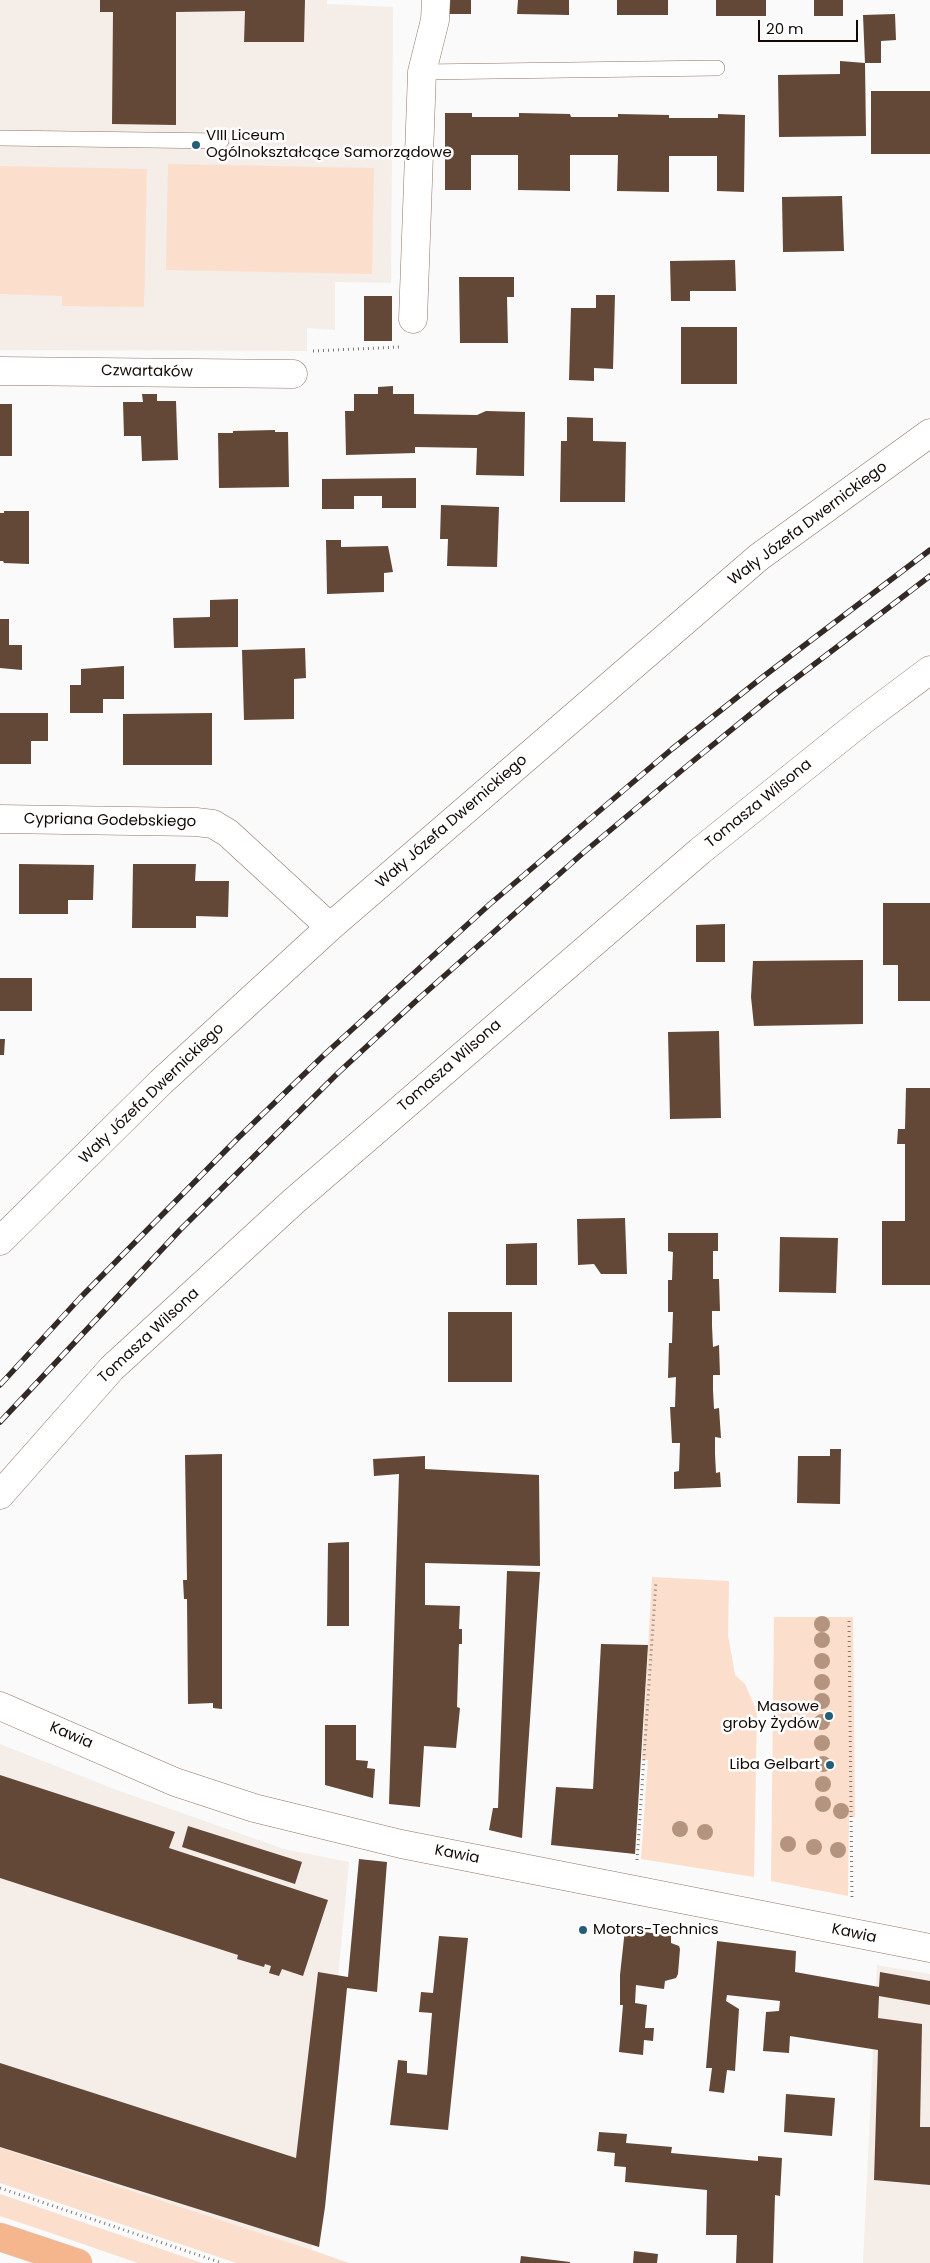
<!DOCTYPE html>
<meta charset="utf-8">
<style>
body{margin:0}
#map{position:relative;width:930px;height:2263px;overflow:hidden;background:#fafafa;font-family:Poppins,sans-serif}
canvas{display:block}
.scale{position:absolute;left:758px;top:20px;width:100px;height:22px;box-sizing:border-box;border:2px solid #130804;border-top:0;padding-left:6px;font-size:15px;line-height:18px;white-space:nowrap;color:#130804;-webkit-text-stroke:4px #fff;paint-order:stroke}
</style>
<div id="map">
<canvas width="930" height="2263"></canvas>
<div class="scale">20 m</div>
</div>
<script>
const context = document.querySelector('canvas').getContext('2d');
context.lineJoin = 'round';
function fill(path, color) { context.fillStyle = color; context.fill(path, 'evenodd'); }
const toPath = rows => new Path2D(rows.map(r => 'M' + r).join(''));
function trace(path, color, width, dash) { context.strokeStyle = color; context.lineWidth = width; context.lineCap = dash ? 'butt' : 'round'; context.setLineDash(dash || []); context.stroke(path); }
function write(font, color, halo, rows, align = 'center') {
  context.font = font + ' Poppins,sans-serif'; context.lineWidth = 5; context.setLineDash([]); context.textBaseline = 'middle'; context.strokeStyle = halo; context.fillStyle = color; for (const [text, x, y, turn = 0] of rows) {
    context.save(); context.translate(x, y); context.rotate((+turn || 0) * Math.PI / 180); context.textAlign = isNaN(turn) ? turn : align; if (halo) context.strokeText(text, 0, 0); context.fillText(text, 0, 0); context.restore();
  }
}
const built = toPath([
 [0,0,327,0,327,4,393,7,391,283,335,282,335,330,307,328,307,351,0,350],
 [0,1744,114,1789,284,1849,349,1862,312,2250,0,2149],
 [877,1965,930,1974,930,2263,863,2263]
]);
const green = toPath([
 [168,164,374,168,372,274,166,270],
 [0,166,147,169,144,307,62,306,62,296,0,294],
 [652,1577,729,1581,728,1635,735,1675,745,1684,757,1712,754,1877,641,1859,648,1760,642,1759],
 [774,1617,853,1617,855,1817,849,1817,848,1896,771,1881],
 [0,2148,312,2250,349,2263,236,2263,0,2183],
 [0,2194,202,2263,138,2263,48,2232,0,2216]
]);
const building = toPath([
 [100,0,305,0,304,42,244,42,245,11,176,12,176,125,112,124,113,12,100,12],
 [444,0,471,0,471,14,444,14],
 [518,0,569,0,569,15,517,14],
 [617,0,668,0,668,15,617,15],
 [716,0,766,0,766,16,716,16],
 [814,0,843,0,843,16,814,16],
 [895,14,896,40,881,41,881,63,865,63,866,136,779,137,778,75,840,74,840,61,865,63,863,15],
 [871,91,930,91,930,154,871,154],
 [445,113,472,113,472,117,519,117,519,113,570,114,571,117,618,117,618,114,669,115,669,118,718,118,718,114,745,115,744,192,717,191,717,156,669,156,669,192,617,191,618,155,570,155,570,191,518,190,518,155,471,155,471,190,445,190],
 [842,196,844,251,783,252,782,197],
 [735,260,736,291,690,291,690,301,671,301,670,261],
 [459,277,514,277,514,297,507,297,508,343,460,343],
 [596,295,615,295,613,369,594,368,594,381,569,380,571,308,596,308],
 [364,296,392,296,392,341,364,341],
 [681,327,737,327,737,384,681,384],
 [393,386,393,394,414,394,414,414,477,415,486,411,525,412,524,476,476,475,477,448,415,447,415,453,346,455,345,411,354,411,354,394,378,394,378,387],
 [142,394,157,394,157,401,176,401,178,460,142,461,141,436,124,436,123,402,143,402],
 [0,404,12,404,12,456,0,456],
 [567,417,593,418,593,441,626,442,625,502,560,502,561,441,567,441],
 [275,430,275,432,288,432,289,487,219,488,218,433,233,433,233,431],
 [416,478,416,508,382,508,382,496,354,496,354,509,322,509,322,479],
 [441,505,499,507,497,567,447,566,448,539,440,539],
 [4,511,29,511,29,564,4,563,3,561,0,561,0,513,4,513],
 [326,540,341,540,341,547,388,546,393,572,384,573,384,592,327,594],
 [238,599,238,647,174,648,173,618,210,617,210,600],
 [0,619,9,619,9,645,22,645,22,670,0,668],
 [305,648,306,678,294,679,294,719,244,720,242,650],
 [124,666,124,699,103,699,103,713,70,713,70,685,81,685,81,669],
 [0,713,48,713,48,741,31,741,31,764,0,764],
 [212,713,212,765,123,765,123,714],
 [19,864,94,865,93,900,68,900,68,914,19,914],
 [133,864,196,864,195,881,229,881,228,917,196,916,196,928,132,928],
 [883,903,930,903,930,1001,898,1001,898,965,883,965],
 [725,924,725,962,696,962,696,925],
 [863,960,863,1024,754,1026,751,997,753,961],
 [0,978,32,978,32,1011,0,1011],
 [719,1031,721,1118,670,1119,668,1032],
 [0,1039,5,1039,4,1055,0,1055],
 [906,1088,930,1088,930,1285,882,1285,882,1221,905,1221,905,1144,897,1144,898,1129,905,1129],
 [625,1218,627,1274,601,1274,594,1264,578,1265,577,1219],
 [668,1233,718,1233,718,1251,713,1251,713,1279,719,1279,720,1311,712,1311,712,1326,713,1347,719,1345,720,1375,713,1375,713,1390,714,1409,719,1408,721,1438,715,1437,715,1454,716,1473,720,1472,721,1487,674,1489,674,1472,679,1471,680,1443,672,1443,671,1424,670,1407,675,1407,676,1377,668,1378,669,1343,672,1343,673,1312,668,1312,668,1280,672,1280,673,1252,668,1251],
 [780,1237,838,1238,836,1293,779,1292],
 [537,1243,537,1285,506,1285,506,1244],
 [448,1312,512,1312,512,1382,448,1382],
 [830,1449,841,1449,840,1504,797,1503,798,1456,830,1456],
 [222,1454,222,1709,213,1708,213,1703,188,1704,187,1599,184,1599,183,1580,187,1580,185,1455],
 [425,1456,425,1469,539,1475,540,1566,425,1563,425,1605,460,1606,459,1629,462,1629,462,1644,459,1644,457,1707,460,1708,456,1748,424,1746,420,1807,389,1804,399,1474,374,1476,373,1459],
 [349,1542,349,1626,327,1626,328,1543],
 [507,1571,540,1572,522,1838,489,1830,493,1808,498,1808],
 [601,1644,648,1645,635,1854,551,1845,556,1787,593,1789],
 [325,1725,356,1725,356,1760,368,1761,367,1768,375,1769,373,1798,325,1785],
 [0,1775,175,1832,169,1848,328,1900,303,1976,282,1969,279,1976,269,1973,271,1966,265,1964,264,1967,237,1959,238,1955,0,1878],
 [188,1826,302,1862,295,1884,182,1847],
 [359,1859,387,1862,377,1992,347,1988,325,2207,319,2247,0,2147,0,2063,296,2158,318,1972,348,1977],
 [625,1929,671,1936,671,1943,679,1946,680,1949,678,1974,676,1978,665,1981,664,1989,636,1985,635,2003,647,2005,645,2028,654,2028,653,2041,644,2040,643,2055,619,2052,623,2005,620,2005,620,1975],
 [439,1936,468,1938,448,2130,390,2125,398,2060,407,2061,407,2073,427,2075,432,2013,419,2012,421,1992,433,1993],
 [717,1941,796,1951,795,1972,879,1987,880,1972,930,1981,930,2005,879,1996,878,2018,922,2024,920,2127,930,2127,930,2185,874,2180,878,2050,790,2036,789,2053,763,2051,766,2012,779,2011,780,2001,727,1995,726,2001,739,2009,735,2071,727,2070,724,2093,709,2091,712,2068,706,2068],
 [786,2094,835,2098,832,2136,784,2132],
 [599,2132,627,2134,626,2143,672,2147,671,2153,758,2161,758,2156,782,2158,780,2196,775,2195,773,2263,736,2263,737,2235,706,2235,707,2190,625,2182,626,2167,614,2166,615,2153,597,2151],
 [634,2251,658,2254,657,2263,633,2263],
 [521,2256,570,2262,570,2263,520,2263]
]);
const path = toPath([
 [313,351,399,347],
 [849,1621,852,1900],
 [637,1860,656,1581],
 [0,2188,222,2263]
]);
const lane = toPath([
 [422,72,717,68],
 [0,138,221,141]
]);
const street = toPath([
 [413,319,422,72,435,20,436,0],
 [0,371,293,374],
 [0,819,196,822,213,824,228,833,330,927],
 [0,1241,161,1082,330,927,759,557,930,433],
 [0,1495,112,1368,294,1201,700,851,862,721,930,670],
 [0,1706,175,1782,254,1808,401,1844,930,1948]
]);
const primary = toPath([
 [0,2237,78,2263]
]);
const rail = toPath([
 [0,1385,80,1298,238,1138,324,1055,490,904,672,749,764,676,930,550],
 [0,1422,180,1230,338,1073,416,1001,583,853,687,766,774,695,930,576]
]);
const trees = [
 [822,1624],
 [822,1640],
 [822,1661],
 [822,1682],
 [822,1701],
 [822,1722],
 [822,1743],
 [823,1764],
 [823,1784],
 [823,1804],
 [841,1811],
 [680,1829],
 [705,1832],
 [788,1844],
 [814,1847],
 [838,1850]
];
const markers = [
 [196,145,5,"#255d77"],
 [829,1716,5,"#255d77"],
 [830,1765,5,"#255d77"],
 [583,1930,5,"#255d77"]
];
const poiNames = [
 ["VIII Liceum",206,136],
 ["Ogólnokształcące Samorządowe",206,153],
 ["Masowe",819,1707,"right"],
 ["groby Żydów",819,1724,"right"],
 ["Liba Gelbart",820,1765,"right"],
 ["Motors-Technics",593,1930]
];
const streetNames = [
 ["Czwartaków",147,372,1],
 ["Wały Józefa Dwernickiego",808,524,-37],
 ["Tomasza Wilsona",759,804,-39],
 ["Cypriana Godebskiego",110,821,1],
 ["Wały Józefa Dwernickiego",452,822,-41],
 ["Tomasza Wilsona",450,1066,-41],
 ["Wały Józefa Dwernickiego",152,1094,-44],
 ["Tomasza Wilsona",149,1336,-43],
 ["Kawia",71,1736,23],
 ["Kawia",457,1855,11],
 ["Kawia",854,1934,12]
];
fill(built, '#f5ede8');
fill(green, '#fcdecc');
fill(building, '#634837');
trace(lane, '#927462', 16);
trace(street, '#927462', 29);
trace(primary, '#d9d7d7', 29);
trace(path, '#7d7775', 3, [1, 4]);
trace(lane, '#fff', 15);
trace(street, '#fff', 28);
trace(primary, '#f5b68e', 28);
trace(rail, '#332a26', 5.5);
trace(rail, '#fff', 4, [11]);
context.fillStyle = '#b5947f';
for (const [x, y] of trees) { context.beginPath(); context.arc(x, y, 8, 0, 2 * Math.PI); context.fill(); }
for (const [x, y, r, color] of markers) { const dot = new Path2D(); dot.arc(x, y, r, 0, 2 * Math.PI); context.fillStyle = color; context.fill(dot); trace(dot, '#fff', 2); }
write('15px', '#130804', '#fff', poiNames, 'left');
write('15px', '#130804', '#fff', streetNames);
</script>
